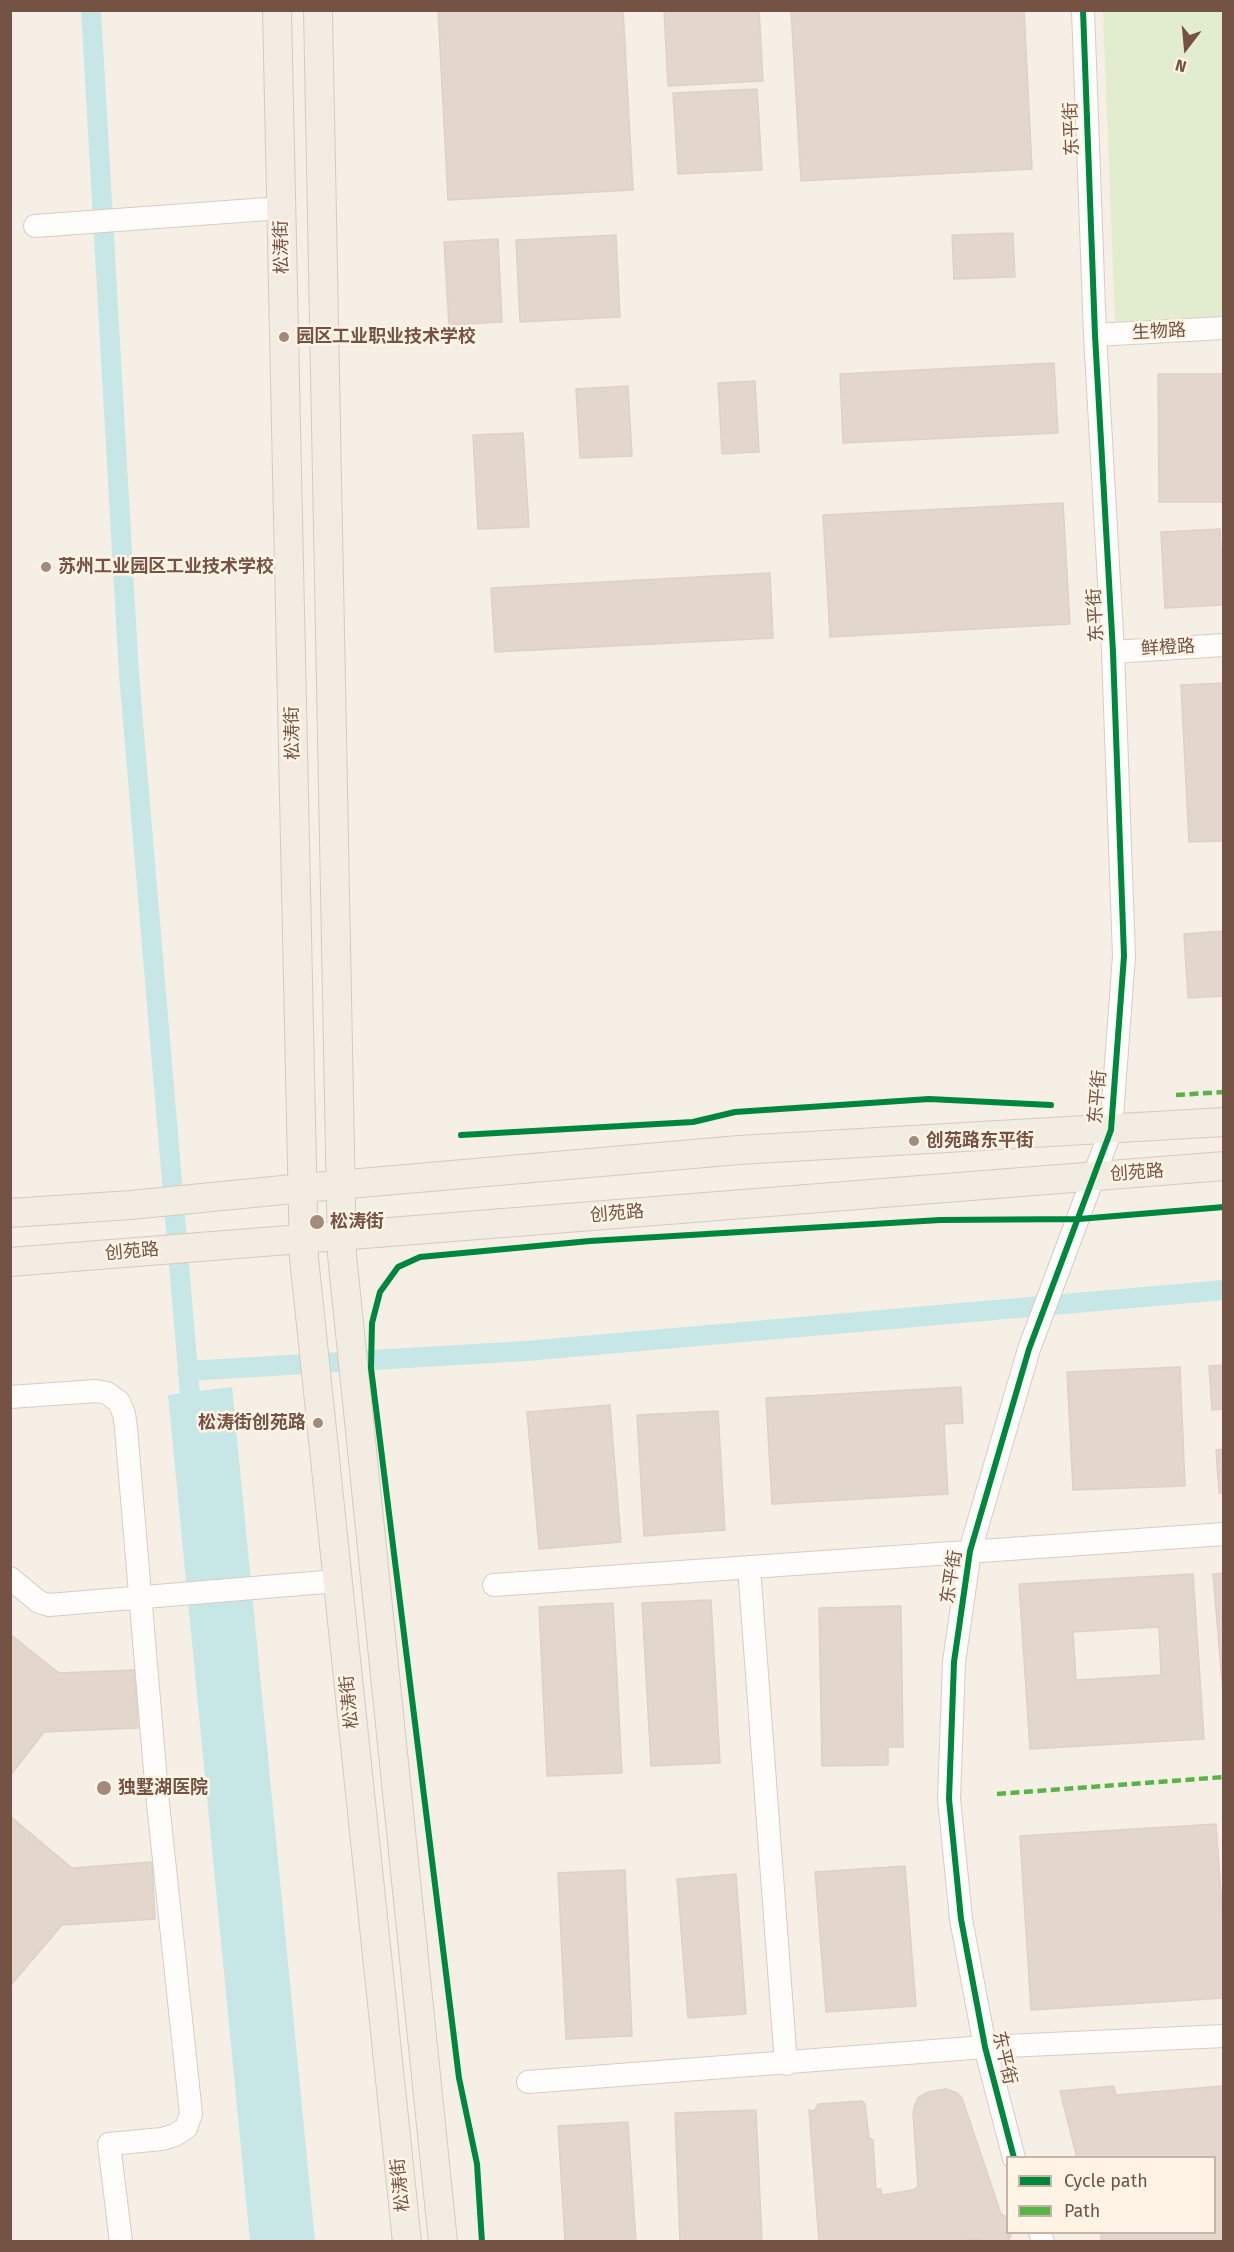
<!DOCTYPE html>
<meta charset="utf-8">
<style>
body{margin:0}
#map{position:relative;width:1234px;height:2252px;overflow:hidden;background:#f6efe5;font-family:"Fira Sans",sans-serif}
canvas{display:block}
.frame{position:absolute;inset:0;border:12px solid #745345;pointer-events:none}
.legend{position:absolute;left:1006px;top:2156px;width:210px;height:78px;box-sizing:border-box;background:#fff4e6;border:2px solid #c7b4a6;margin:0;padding:8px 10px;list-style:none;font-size:18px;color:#745345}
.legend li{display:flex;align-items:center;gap:12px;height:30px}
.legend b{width:30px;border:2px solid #c7b4a6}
.north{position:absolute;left:1156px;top:18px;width:60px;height:60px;-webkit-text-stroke:4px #fff4e6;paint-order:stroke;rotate:196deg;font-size:16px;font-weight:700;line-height:24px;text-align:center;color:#745345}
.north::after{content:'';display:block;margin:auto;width:21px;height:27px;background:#745345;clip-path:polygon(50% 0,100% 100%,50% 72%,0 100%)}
</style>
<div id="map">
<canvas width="1234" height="2252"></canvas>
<div class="frame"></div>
<ul class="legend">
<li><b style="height:8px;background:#00873e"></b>Cycle path</li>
<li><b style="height:8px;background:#59b447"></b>Path</li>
</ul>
<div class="north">N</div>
</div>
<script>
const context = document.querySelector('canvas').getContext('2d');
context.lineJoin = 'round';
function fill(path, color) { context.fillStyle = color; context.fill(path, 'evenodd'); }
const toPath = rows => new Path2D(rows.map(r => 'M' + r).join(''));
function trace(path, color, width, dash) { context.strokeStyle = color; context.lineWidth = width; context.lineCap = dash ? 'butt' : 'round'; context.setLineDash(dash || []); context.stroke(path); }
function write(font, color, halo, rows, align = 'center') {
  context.font = font + ' "Fira Sans","Noto Sans SC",sans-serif'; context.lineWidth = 5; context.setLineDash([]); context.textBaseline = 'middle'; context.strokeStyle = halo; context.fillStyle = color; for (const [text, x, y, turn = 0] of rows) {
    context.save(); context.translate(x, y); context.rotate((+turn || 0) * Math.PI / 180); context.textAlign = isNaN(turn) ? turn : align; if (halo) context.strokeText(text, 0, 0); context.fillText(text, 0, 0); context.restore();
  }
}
const green = toPath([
 [1103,11,1223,11,1223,316,1115,322]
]);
const water = toPath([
 [232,1387,315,2241,250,2241,168,1395]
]);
const canal = toPath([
 [91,10,129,674,192,1418],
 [187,1371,526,1351,1224,1290]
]);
const building = toPath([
 [438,10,623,10,633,190,448,200,438,10],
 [664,10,759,10,763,81,668,86,664,10],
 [791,10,1024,10,1032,169,801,181,791,10],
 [757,89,762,170,678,174,673,93,757,89],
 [1013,233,1015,277,954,279,952,235,1013,233],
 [616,235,620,317,520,322,516,240,616,235],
 [498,239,502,322,449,325,444,242,498,239],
 [1054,363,1058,433,843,443,840,374,1054,363],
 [1158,374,1224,374,1224,502,1159,502,1158,374],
 [755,381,759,452,722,454,718,383,755,381],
 [628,386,632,456,580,458,576,389,628,386],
 [523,433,529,527,478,529,473,435,523,433],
 [1063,503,1070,624,830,637,823,515,1063,503],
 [1220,529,1221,550,1224,550,1224,605,1165,608,1161,532,1220,529],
 [770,573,773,638,495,652,491,588,770,573],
 [1224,683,1224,841,1189,842,1181,685,1224,683],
 [1224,931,1224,996,1188,998,1184,934,1224,931],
 [1224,1365,1224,1409,1212,1410,1209,1366,1224,1365],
 [1180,1367,1185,1486,1073,1490,1067,1372,1180,1367],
 [961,1387,963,1423,944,1424,948,1494,772,1504,766,1398,961,1387],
 [610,1405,621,1542,539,1549,527,1412,610,1405],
 [718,1411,725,1530,644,1536,637,1415,718,1411],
 [1224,1449,1224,1493,1219,1493,1216,1450,1224,1449],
 [1224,1573,1224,1705,1213,1574,1224,1573],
 [1193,1574,1204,1739,1030,1749,1019,1584,1193,1574],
 [1159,1627,1161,1675,1076,1680,1073,1632,1159,1627],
 [711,1600,720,1763,651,1766,642,1603,711,1600],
 [613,1603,622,1773,547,1776,539,1607,613,1603],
 [901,1606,903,1747,888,1747,888,1765,822,1766,819,1608,901,1606],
 [10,1634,59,1673,135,1670,138,1728,44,1732,10,1776,10,1634],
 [10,1816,72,1868,152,1862,155,1919,62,1925,10,1986,10,1816],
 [1216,1824,1224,1935,1224,1998,1031,2010,1020,1836,1216,1824],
 [905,1866,916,2006,826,2012,815,1872,905,1866],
 [625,1870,632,2036,566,2039,558,1873,625,1870],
 [736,1874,746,2014,688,2018,677,1879,736,1874],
 [1114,2086,1116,2095,1223,2086,1224,2241,1101,2242,1101,2232,1214,2232,1214,2158,1077,2158,1060,2091,1114,2086],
 [946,2089,957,2093,962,2098,1001,2214,1008,2218,1008,2232,1012,2232,1008,2242,984,2242,981,2239,946,2242,819,2242,809,2110,814,2111,818,2104,862,2101,865,2104,869,2138,873,2140,876,2189,881,2189,882,2195,913,2190,918,2186,913,2113,915,2105,918,2098,928,2092,946,2089],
 [756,2110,762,2242,680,2242,675,2113,756,2110],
 [628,2122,636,2242,565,2242,558,2126,628,2122]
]);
const minor = toPath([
 [35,226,281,208],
 [1095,335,1224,328],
 [1113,652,1224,645],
 [10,1397,96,1391,107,1393,119,1402,124,1414,126,1428,157,1794,191,2114,186,2128,175,2135,162,2139,109,2144,121,2242],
 [749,1567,786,2064],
 [10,1578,39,1602,49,1605,337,1581],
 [494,1585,1224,1534],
 [528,2082,985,2047,1224,2036],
 [1014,2158,985,2047,961,1919,949,1799,954,1662,970,1551,1029,1349,1111,1130,1124,956,1113,652,1095,335,1083,10],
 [1040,2232,1043,2242]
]);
const major = toPath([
 [277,10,304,1258,407,2242],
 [318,10,342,1255,443,2242],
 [10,1213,131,1205,303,1188,739,1150,1224,1122],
 [10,1262,1224,1166]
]);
const quiet = toPath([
 [1176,1095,1224,1092],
 [997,1794,1224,1777]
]);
const cycleway = toPath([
 [461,1135,693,1122,735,1112,929,1099,1051,1105],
 [1014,2158,985,2047,961,1919,949,1799,954,1662,970,1551,1029,1349,1111,1130,1124,956,1113,652,1095,335,1083,10],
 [482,2242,477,2164,459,2078,371,1368,372,1323,380,1292,398,1267,420,1257,590,1241,940,1220,1079,1219,1224,1207]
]);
const markers = [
 [284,337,6,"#a28a7d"],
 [46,567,6,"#a28a7d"],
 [914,1141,6,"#a28a7d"],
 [317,1222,8,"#a28a7d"],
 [318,1423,6,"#a28a7d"],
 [104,1788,8,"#a28a7d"]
];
const streetNames = [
 ["东平街",1072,129,-92],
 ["松涛街",282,247,-91],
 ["生物路",1159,332,-3],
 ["东平街",1096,615,-93],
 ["鲜橙路",1168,648,-3],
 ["松涛街",293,733,-91],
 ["东平街",1098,1097,-85],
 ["创苑路",1137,1173,-4],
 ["创苑路",617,1214,-5],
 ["创苑路",132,1252,-5],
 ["东平街",952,1577,-81],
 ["松涛街",350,1702,-96],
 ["东平街",1004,2058,77],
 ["松涛街",401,2185,-96]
];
const poiNames = [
 ["园区工业职业技术学校",296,337],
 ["苏州工业园区工业技术学校",58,567],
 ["创苑路东平街",926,1141],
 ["松涛街",330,1222],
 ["松涛街创苑路",306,1423,"right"],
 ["独墅湖医院",118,1788]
];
fill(green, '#e2edcf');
fill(water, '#c6e7e6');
trace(canal, '#c6e7e6', 20);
fill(building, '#e2d6cd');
trace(building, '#dfd1c7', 1.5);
trace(minor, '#d7ccc3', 24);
trace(major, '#d5cac2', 30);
trace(minor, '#fefdfb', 22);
trace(major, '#f2ece2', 28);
trace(quiet, '#59b447', 4.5, [9, 4.5]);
trace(cycleway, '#00873e', 6);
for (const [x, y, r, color] of markers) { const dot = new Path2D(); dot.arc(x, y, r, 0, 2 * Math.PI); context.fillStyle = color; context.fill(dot); trace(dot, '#fff4e6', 2); }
write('18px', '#745345', '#fff4e6', streetNames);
write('bold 18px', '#745345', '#fff4e6', poiNames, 'left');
</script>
